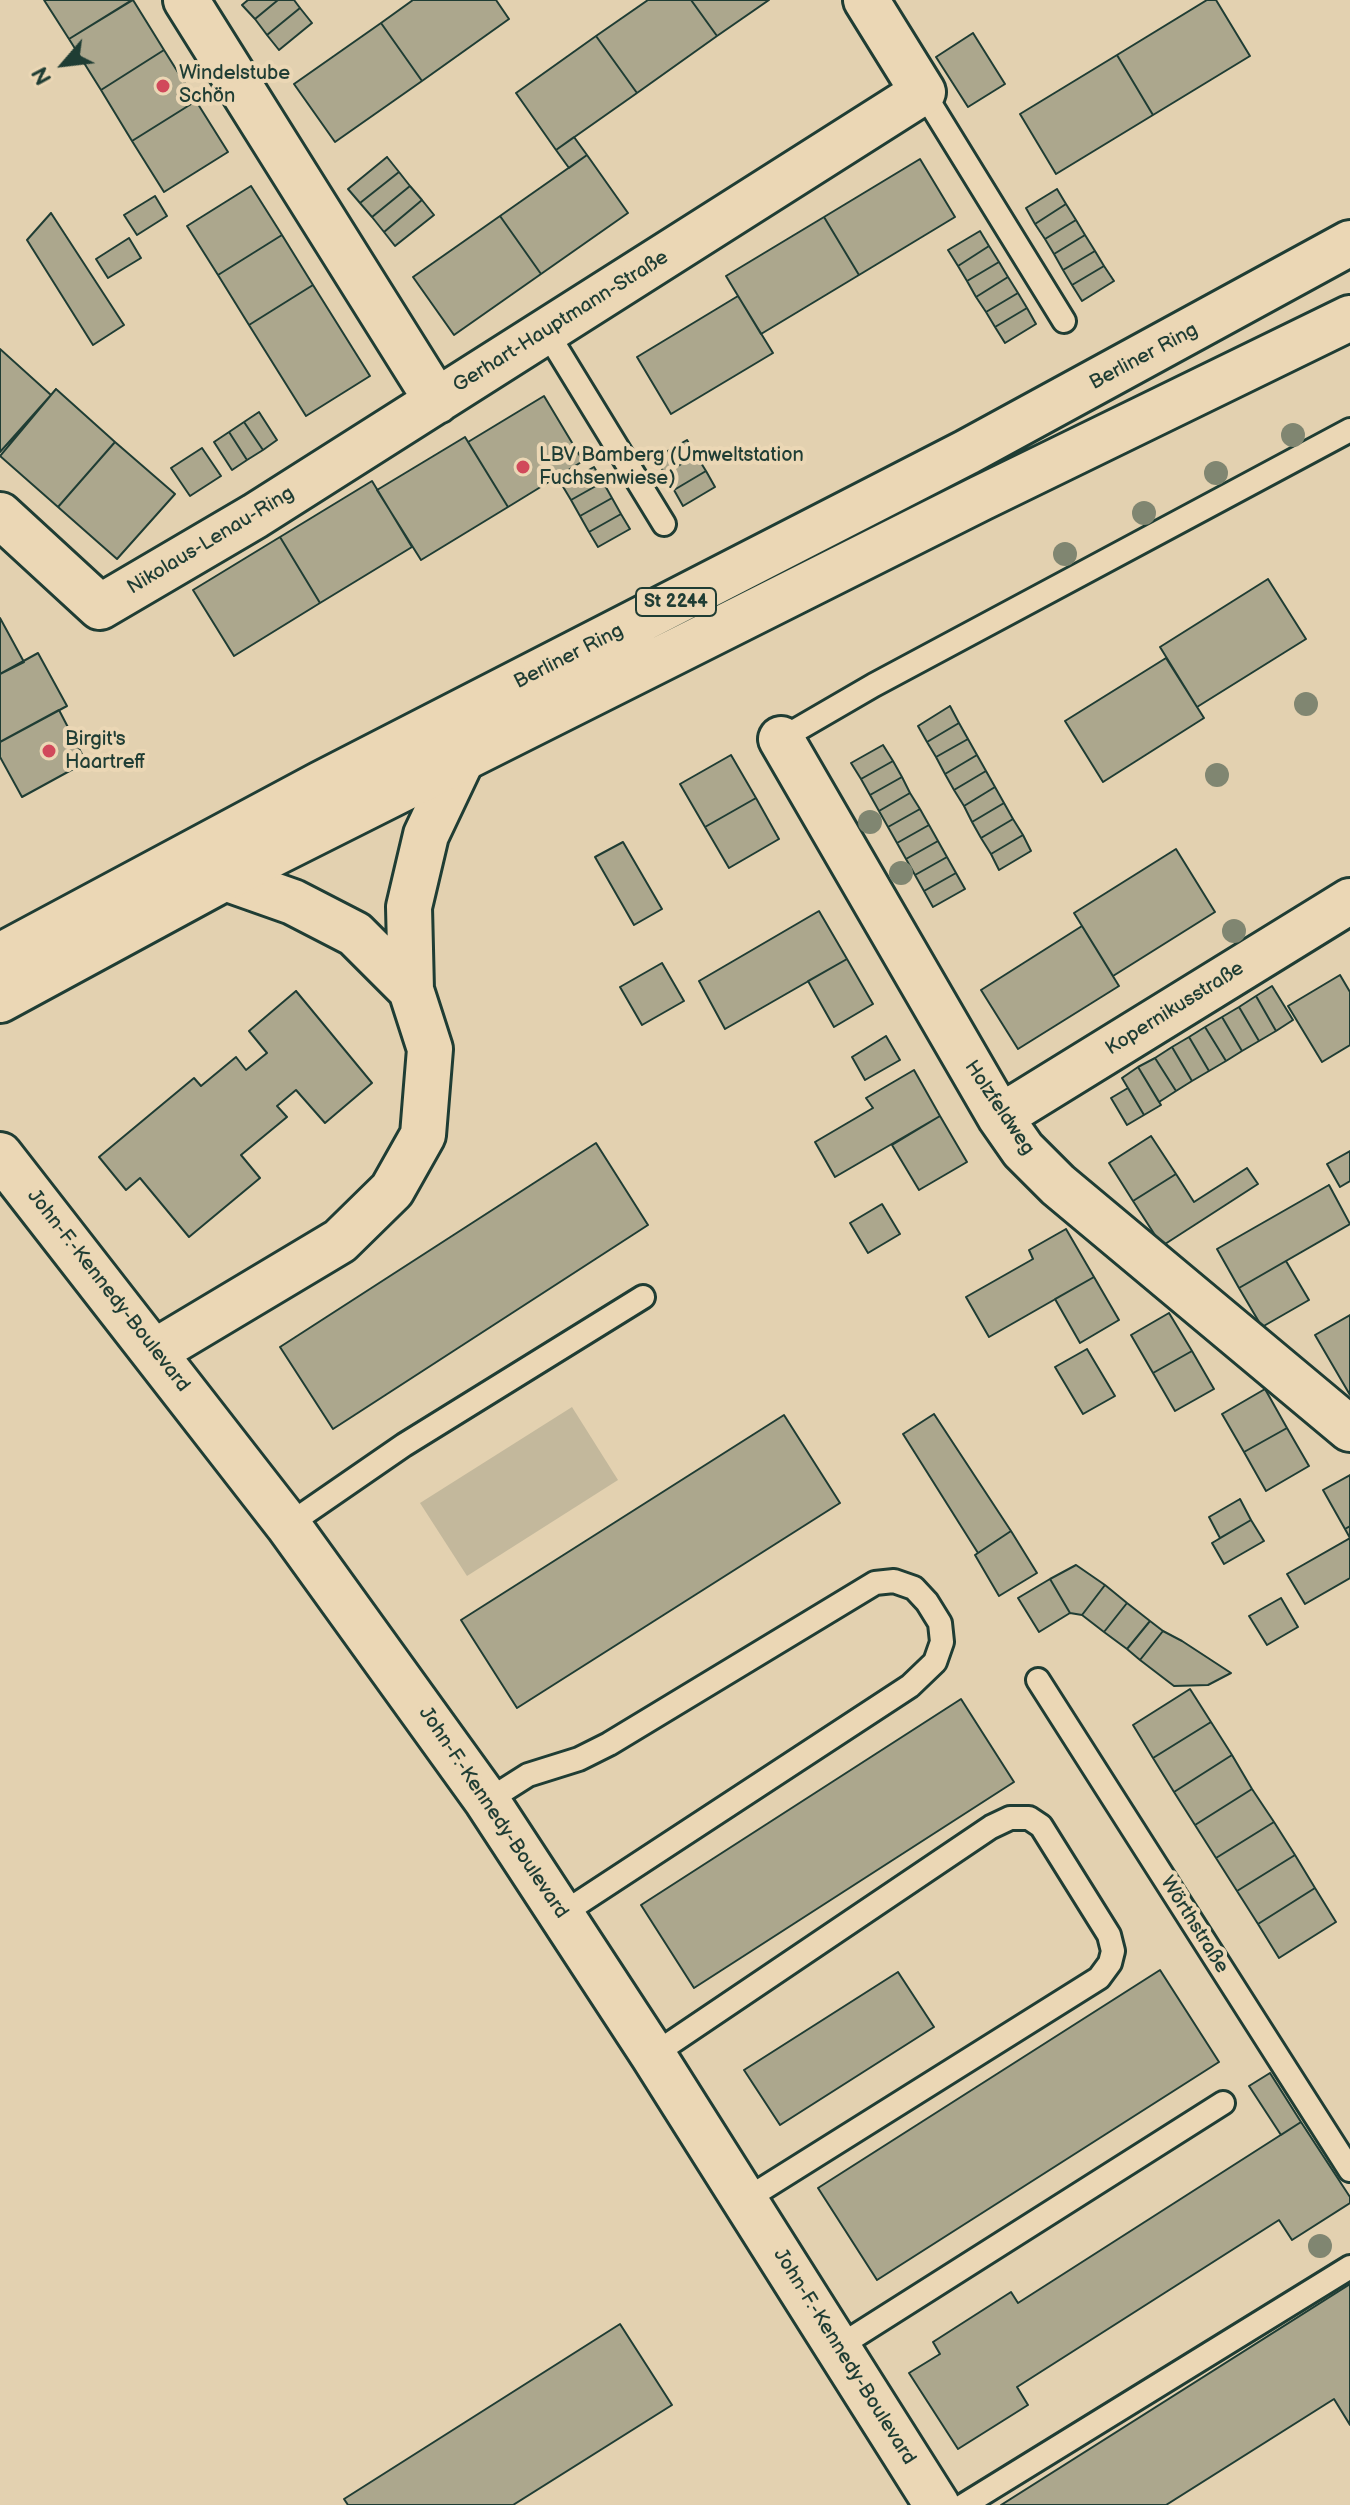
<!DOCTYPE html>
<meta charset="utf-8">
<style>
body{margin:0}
#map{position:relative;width:1350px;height:2505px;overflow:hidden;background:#e3d1b0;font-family:"Balsamiq Sans",sans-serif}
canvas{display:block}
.north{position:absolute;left:24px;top:24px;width:80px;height:80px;-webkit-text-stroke:6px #ebd7b5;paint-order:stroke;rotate:242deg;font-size:22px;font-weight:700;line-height:32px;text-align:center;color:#1f3d34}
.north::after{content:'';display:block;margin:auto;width:28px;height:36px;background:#1f3d34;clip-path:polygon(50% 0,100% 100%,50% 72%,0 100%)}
</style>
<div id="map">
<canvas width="1350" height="2505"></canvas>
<div class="north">N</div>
</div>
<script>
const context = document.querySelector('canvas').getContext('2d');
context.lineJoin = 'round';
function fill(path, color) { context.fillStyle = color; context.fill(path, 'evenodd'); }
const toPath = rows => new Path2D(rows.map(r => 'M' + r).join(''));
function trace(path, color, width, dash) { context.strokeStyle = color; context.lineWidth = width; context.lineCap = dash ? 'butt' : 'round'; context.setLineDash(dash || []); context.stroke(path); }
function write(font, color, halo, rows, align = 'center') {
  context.font = font + ' "Balsamiq Sans",sans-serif'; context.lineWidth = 8; context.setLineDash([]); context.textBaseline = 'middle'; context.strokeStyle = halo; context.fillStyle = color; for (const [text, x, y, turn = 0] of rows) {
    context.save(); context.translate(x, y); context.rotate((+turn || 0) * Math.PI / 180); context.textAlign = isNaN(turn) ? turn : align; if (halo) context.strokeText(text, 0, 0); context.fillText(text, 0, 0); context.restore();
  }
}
const green = toPath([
 [572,1407,618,1480,467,1576,420,1503]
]);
const building = toPath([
 [44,0,132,0,69,39,44,0],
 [133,0,164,50,101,90,69,39,133,0],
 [248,0,278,0,255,19,242,5,248,0],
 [278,0,294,0,300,8,267,35,255,19,278,0],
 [413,0,496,0,509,19,422,81,381,23,413,0],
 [648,0,691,0,717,36,637,93,596,36,648,0],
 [691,0,769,0,717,36,691,0],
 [1207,0,1216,0,1250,56,1153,115,1117,55,1207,0],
 [300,8,312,23,279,50,267,35,300,8],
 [381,23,422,81,335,142,294,84,381,23],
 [973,33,1005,84,968,107,936,57,973,33],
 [596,36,637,93,556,150,516,93,596,36],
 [164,50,196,101,132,141,101,90,164,50],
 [1117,55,1153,115,1056,174,1020,114,1117,55],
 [196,101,228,152,164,192,132,141,196,101],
 [574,137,587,155,569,168,556,150,574,137],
 [587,155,628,213,541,274,500,216,587,155],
 [387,157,399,172,360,203,348,189,387,157],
 [920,159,955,217,859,275,824,217,920,159],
 [399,172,410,186,372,217,360,203,399,172],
 [251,186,282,235,218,275,187,226,251,186],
 [410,186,422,200,384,232,372,217,410,186],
 [1057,189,1066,204,1035,224,1026,208,1057,189],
 [155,196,167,216,137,235,124,215,155,196],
 [422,200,434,215,395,246,384,232,422,200],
 [1066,204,1076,220,1045,239,1035,224,1066,204],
 [51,213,124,325,93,345,27,240,51,213],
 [500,216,541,274,454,335,413,277,500,216],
 [824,217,859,275,761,334,726,276,824,217],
 [1076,220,1085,235,1054,254,1045,239,1076,220],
 [980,231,989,246,958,266,948,250,980,231],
 [282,235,313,285,249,325,218,275,282,235],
 [1085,235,1095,251,1063,270,1054,254,1085,235],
 [129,238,141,258,108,278,96,259,129,238],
 [989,246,999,262,967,281,958,266,989,246],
 [1095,251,1104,266,1072,285,1063,270,1095,251],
 [999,262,1008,277,976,297,967,281,999,262],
 [1104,266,1114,281,1082,301,1072,285,1104,266],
 [1008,277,1018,293,986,312,976,297,1008,277],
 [313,285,370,376,306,416,249,325,313,285],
 [1018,293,1027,308,995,327,986,312,1018,293],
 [738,296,773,353,671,414,637,357,738,296],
 [1027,308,1036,324,1005,343,995,327,1027,308],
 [0,349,51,395,0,452,0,349],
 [56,389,115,442,58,507,0,456,56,389],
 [544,396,583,461,508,507,468,442,544,396],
 [259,412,277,440,263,450,244,422,259,412],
 [244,422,263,450,247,460,229,432,244,422],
 [229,432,247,460,232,470,214,442,229,432],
 [465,437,508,507,421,560,377,490,465,437],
 [687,440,696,455,665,474,655,458,687,440],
 [115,442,175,494,117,559,58,507,115,442],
 [202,448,221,476,190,496,171,468,202,448],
 [696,455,706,471,674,490,665,474,696,455],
 [594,467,603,482,571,500,562,485,594,467],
 [706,471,715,487,683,506,674,490,706,471],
 [372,481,412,547,320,603,280,537,372,481],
 [603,482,612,498,580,516,571,500,603,482],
 [612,498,621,514,589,532,580,516,612,498],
 [621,514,630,529,598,547,589,532,621,514],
 [280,537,320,603,234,656,193,590,280,537],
 [1268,579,1306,639,1197,707,1160,647,1268,579],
 [0,618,24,662,0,674,0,618],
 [38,653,67,706,0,742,0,674,38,653],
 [1166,658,1204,718,1103,782,1065,721,1166,658],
 [950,706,959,723,927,742,918,726,950,706],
 [59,710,86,762,22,797,0,757,0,742,59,710],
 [959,723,968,739,936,757,927,742,959,723],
 [968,739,977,755,945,774,936,757,968,739],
 [883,745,893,761,861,779,851,763,883,745],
 [731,755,756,798,705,827,680,784,731,755],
 [977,755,986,771,954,790,945,774,977,755],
 [893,761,902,777,870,795,861,779,893,761],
 [986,771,995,787,964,806,954,790,986,771],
 [902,777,910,793,879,811,870,795,902,777],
 [995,787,1004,803,972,822,964,806,995,787],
 [910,793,920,809,888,827,879,811,910,793],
 [756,798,779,839,729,868,705,827,756,798],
 [1004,803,1013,819,981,838,972,822,1004,803],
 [920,809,929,825,897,843,888,827,920,809],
 [1013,819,1023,835,991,854,981,838,1013,819],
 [929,825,938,841,906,859,897,843,929,825],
 [1023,835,1031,851,999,870,991,854,1023,835],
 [938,841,947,857,915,875,906,859,938,841],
 [623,842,662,909,634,925,595,857,623,842],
 [1176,849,1215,912,1113,976,1074,913,1176,849],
 [947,857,956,873,924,891,915,875,947,857],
 [956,873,965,889,933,907,924,891,956,873],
 [819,911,847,959,725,1029,699,981,819,911],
 [1082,926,1119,986,1018,1049,981,990,1082,926],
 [847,959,873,1004,834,1027,808,981,847,959],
 [662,963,684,1001,642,1025,620,987,662,963],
 [1340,975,1350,992,1350,1045,1322,1062,1288,1006,1340,975],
 [1272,986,1293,1020,1276,1031,1256,996,1272,986],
 [296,991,372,1083,325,1123,296,1090,277,1106,287,1117,241,1155,260,1178,189,1237,140,1178,126,1190,99,1157,194,1078,201,1086,236,1057,246,1070,267,1053,249,1031,296,991],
 [1256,996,1276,1031,1259,1041,1239,1007,1256,996],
 [1239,1007,1259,1041,1242,1051,1222,1017,1239,1007],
 [1222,1017,1242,1051,1226,1061,1205,1027,1222,1017],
 [1205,1027,1226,1061,1209,1071,1189,1037,1205,1027],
 [886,1036,900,1060,865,1080,852,1057,886,1036],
 [1189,1037,1209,1071,1192,1081,1172,1047,1189,1037],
 [1172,1047,1192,1081,1176,1091,1155,1058,1172,1047],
 [1155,1058,1176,1091,1159,1102,1138,1067,1155,1058],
 [1138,1067,1161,1105,1144,1115,1122,1078,1138,1067],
 [914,1070,940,1116,835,1177,815,1142,873,1108,866,1098,914,1070],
 [1128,1088,1144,1115,1127,1125,1111,1098,1128,1088],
 [940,1116,967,1162,919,1190,892,1145,940,1116],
 [1151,1136,1176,1174,1133,1201,1109,1163,1151,1136],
 [596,1143,648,1225,333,1429,280,1347,596,1143],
 [1350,1151,1350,1181,1340,1187,1327,1164,1350,1151],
 [1247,1168,1258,1184,1162,1246,1133,1201,1176,1174,1194,1202,1247,1168],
 [1329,1185,1350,1224,1239,1288,1217,1249,1329,1185],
 [882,1204,900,1234,868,1253,850,1223,882,1204],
 [1066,1229,1094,1277,989,1337,966,1297,1033,1259,1029,1250,1066,1229],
 [1286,1261,1309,1300,1262,1327,1239,1288,1286,1261],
 [1094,1277,1119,1320,1080,1343,1055,1299,1094,1277],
 [1169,1313,1192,1351,1153,1373,1131,1335,1169,1313],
 [1350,1315,1350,1395,1315,1335,1350,1315],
 [1087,1349,1115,1396,1083,1414,1055,1367,1087,1349],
 [1192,1351,1214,1389,1175,1411,1153,1373,1192,1351],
 [1265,1389,1287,1428,1244,1452,1222,1414,1265,1389],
 [934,1414,1011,1531,978,1553,903,1434,934,1414],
 [784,1415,840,1503,517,1708,461,1620,784,1415],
 [1287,1428,1309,1466,1266,1491,1244,1452,1287,1428],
 [1350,1475,1350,1526,1345,1529,1323,1490,1350,1475],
 [1240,1499,1251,1520,1220,1538,1209,1517,1240,1499],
 [1251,1520,1264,1541,1224,1564,1212,1543,1251,1520],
 [1350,1526,1350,1578,1305,1604,1287,1574,1350,1538,1345,1529,1350,1526],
 [1011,1531,1037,1573,999,1596,975,1555,1011,1531],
 [1076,1565,1105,1585,1082,1615,1070,1613,1050,1579,1076,1565],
 [1050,1579,1070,1613,1039,1632,1018,1598,1050,1579],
 [1105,1585,1127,1603,1104,1632,1082,1615,1105,1585],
 [1281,1598,1298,1627,1267,1645,1249,1616,1281,1598],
 [1127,1603,1150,1621,1127,1649,1104,1632,1127,1603],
 [1150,1621,1163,1631,1140,1660,1127,1649,1150,1621],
 [1163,1631,1182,1641,1231,1673,1208,1685,1174,1686,1140,1660,1163,1631],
 [1190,1689,1211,1722,1153,1758,1133,1725,1190,1689],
 [961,1699,1014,1782,694,1988,641,1905,961,1699],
 [1211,1722,1232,1755,1174,1792,1153,1758,1211,1722],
 [1232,1755,1252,1789,1195,1825,1174,1792,1232,1755],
 [1252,1789,1274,1822,1216,1858,1195,1825,1252,1789],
 [1274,1822,1295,1855,1237,1891,1216,1858,1274,1822],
 [1295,1855,1315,1888,1258,1924,1237,1891,1295,1855],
 [1315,1888,1336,1922,1279,1958,1258,1924,1315,1888],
 [1160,1970,1219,2062,877,2280,818,2188,1160,1970],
 [898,1972,934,2027,780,2125,744,2070,898,1972],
 [1270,2073,1301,2122,1281,2135,1249,2086,1270,2073],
 [1301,2122,1350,2197,1350,2203,1292,2240,1279,2220,1017,2387,1028,2405,958,2449,909,2373,940,2354,933,2342,1011,2292,1018,2303,1301,2122],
 [1350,2284,1350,2425,1334,2399,1166,2505,1001,2505,1350,2284],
 [620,2324,672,2405,513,2505,348,2505,344,2499,620,2324]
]);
const lane = toPath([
 [923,92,1064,321],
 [546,331,664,524],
 [781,739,874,685,1350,430],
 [288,1525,404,1445,643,1297],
 [1038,1680,1350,2170],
 [487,1801,528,1775,579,1759,609,1744,875,1583,894,1581,914,1588,927,1602,940,1623,942,1642,935,1662,910,1686,562,1914],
 [653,2055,991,1827,1010,1818,1029,1818,1041,1826,1109,1935,1113,1951,1110,1963,1099,1978,745,2200],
 [838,2347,1223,2103],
 [964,2505,1350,2267]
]);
const street = toPath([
 [186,0,437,401],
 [0,515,100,607,255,516,923,92,866,0],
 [781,739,1000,1117,1023,1150,1058,1185,1350,1429],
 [225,878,293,902,355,934,411,990],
 [1000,1117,1350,901],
 [0,1155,288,1525,487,1801,653,2055,937,2505],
 [156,1351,340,1241,392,1190,423,1135,430,1049,411,990,409,907,426,835,462,759]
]);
const primary = toPath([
 [0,956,321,784,967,452,1350,243],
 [0,1000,225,878,981,498,1350,318]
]);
const trees = [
 [1293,435],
 [1216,473],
 [1144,513],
 [1065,554],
 [1306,704],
 [1217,775],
 [870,822],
 [901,873],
 [1234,931],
 [1320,2246]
];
const markers = [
 [163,86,8,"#d1495b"],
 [523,467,8,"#d1495b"],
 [49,751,8,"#d1495b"]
];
const shields = [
 [676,602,80]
];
const shieldNames = [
 ["St 2244",676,602]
];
const poiNames = [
 ["Windelstube",179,74],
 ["Schön",179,97],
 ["LBV Bamberg (Umweltstation",539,456],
 ["Fuchsenwiese)",539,479],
 ["Birgit's",65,740],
 ["Haartreff",65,763]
];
const streetNames = [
 ["Gerhart-Hauptmann-Straße",561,322,-32],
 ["Berliner Ring",1144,357,-28],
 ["Nikolaus-Lenau-Ring",211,541,-31],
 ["Berliner Ring",569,657,-27],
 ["Kopernikusstraße",1175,1009,-32],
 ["Holzfeldweg",999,1108,56],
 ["John-F.-Kennedy-Boulevard",108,1291,52],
 ["John-F.-Kennedy-Boulevard",493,1813,56],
 ["Wörthstraße",1194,1925,58],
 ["John-F.-Kennedy-Boulevard",844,2357,58]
];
fill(green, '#c3b89c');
fill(building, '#aca78d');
trace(building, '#1f3d34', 2);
trace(lane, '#1f3d34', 28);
trace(street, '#1f3d34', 50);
trace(primary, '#1f3d34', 50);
trace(lane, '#ebd7b5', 22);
trace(street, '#ebd7b5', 44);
trace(primary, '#ebd7b5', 44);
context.fillStyle = '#808671';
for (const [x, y] of trees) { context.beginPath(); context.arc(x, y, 12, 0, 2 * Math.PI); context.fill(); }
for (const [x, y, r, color] of markers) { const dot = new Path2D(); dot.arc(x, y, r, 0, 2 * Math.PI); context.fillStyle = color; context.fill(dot); trace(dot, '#ebd7b5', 3); }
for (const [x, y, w] of shields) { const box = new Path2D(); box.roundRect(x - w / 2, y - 14, w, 28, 6); context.fillStyle = '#ebd7b5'; context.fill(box); trace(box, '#1f3d34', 2); }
write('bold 18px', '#1f3d34', null, shieldNames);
write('20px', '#1f3d34', '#ebd7b5', poiNames, 'left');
write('20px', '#1f3d34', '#ebd7b5', streetNames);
</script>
